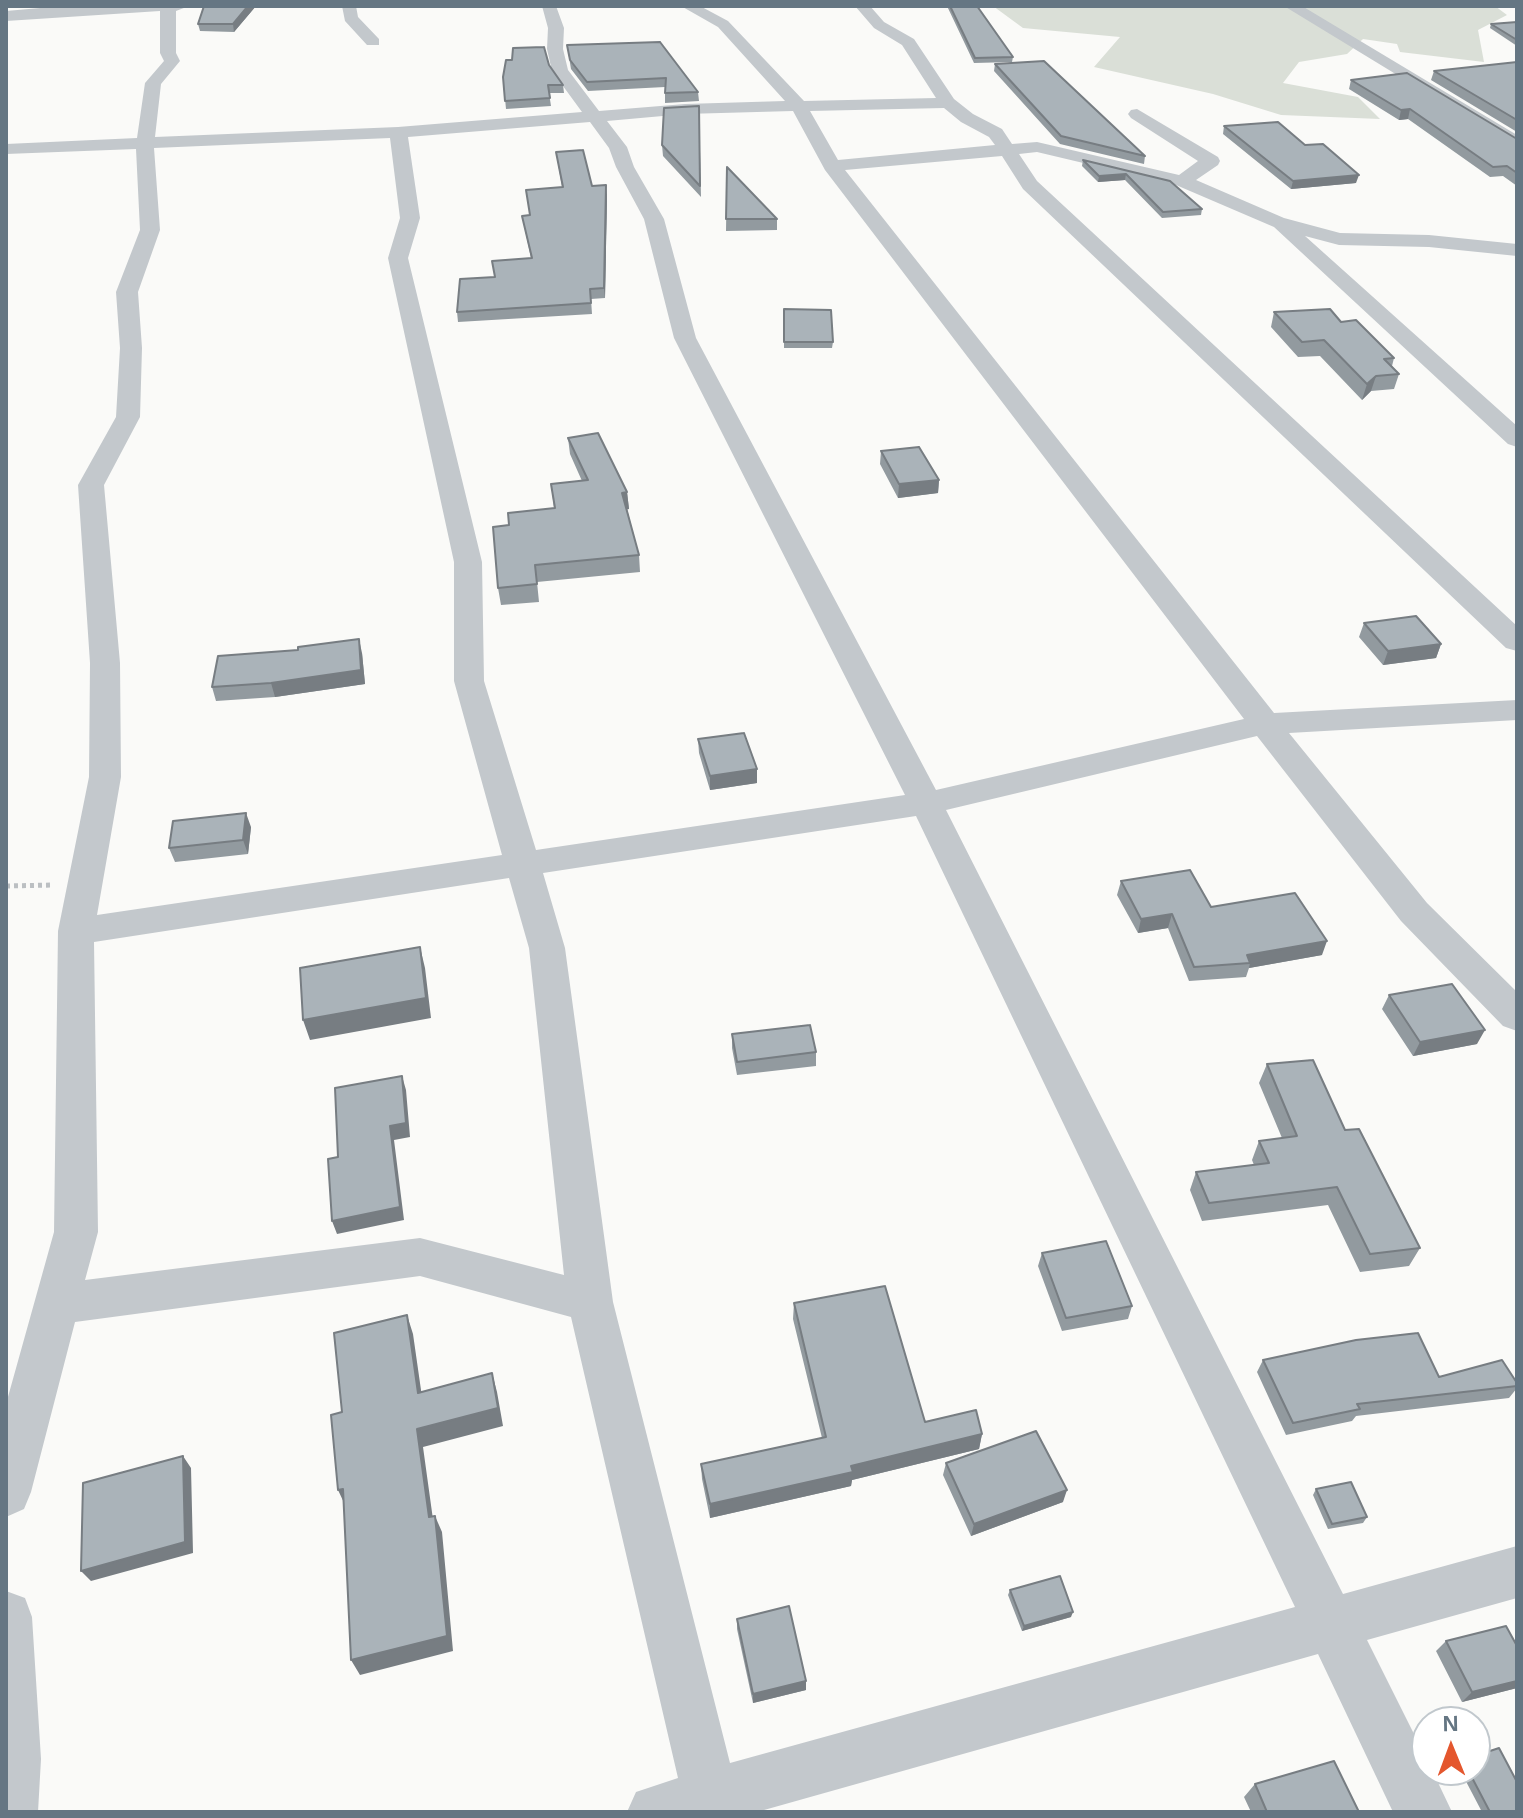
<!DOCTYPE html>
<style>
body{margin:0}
#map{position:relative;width:1523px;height:1818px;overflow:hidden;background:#fafaf8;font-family:Helvetica,sans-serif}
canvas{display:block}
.frame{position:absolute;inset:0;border:8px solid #657683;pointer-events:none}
.north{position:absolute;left:1411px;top:1706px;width:80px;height:80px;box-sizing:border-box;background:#fff;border:2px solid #c1c8cd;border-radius:50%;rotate:359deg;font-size:22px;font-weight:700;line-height:32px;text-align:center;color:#657683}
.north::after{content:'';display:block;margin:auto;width:28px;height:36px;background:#e4572e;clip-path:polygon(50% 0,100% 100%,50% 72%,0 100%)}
</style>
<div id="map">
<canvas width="1523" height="1818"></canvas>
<div class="frame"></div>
<div class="north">N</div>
</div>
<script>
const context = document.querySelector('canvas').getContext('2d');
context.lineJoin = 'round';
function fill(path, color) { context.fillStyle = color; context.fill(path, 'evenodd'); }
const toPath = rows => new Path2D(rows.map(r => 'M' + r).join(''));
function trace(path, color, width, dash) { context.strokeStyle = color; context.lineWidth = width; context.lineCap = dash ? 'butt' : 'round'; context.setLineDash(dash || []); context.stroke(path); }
const green = toPath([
 [993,6,1495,6,1507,15,1478,30,1484,62,1400,52,1397,44,1363,39,1347,54,1299,62,1283,83,1358,97,1380,119,1281,115,1213,94,1094,67,1120,37,1023,28]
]);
const path = toPath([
 [6,886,52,885]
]);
const street = toPath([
 [63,6,189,6,176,11,176,53,180,61,161,84,155,137,398,127,582,112,552,71,547,49,548,28,542,6,556,6,564,28,563,49,568,70,599,111,685,104,785,101,718,27,681,6,700,6,728,21,804,101,936,98,902,45,874,28,855,6,870,6,884,22,914,39,954,99,973,114,1002,129,1012,144,1037,142,1179,175,1198,161,1131,118,1128,114,1131,110,1137,109,1218,157,1220,161,1218,165,1196,180,1284,218,1340,233,1429,235,1517,244,1517,256,1429,247,1339,245,1305,236,1517,426,1517,447,1508,444,1274,227,1176,185,1037,152,1019,154,1037,181,1517,626,1517,651,1506,648,1023,189,1002,156,845,170,1274,713,1517,700,1517,720,1289,733,1427,903,1517,992,1517,1031,1503,1026,1401,921,1257,736,946,810,1343,1594,1517,1546,1517,1598,1367,1640,1427,1760,1427,1770,1432,1770,1452,1812,1393,1812,1318,1654,757,1812,627,1812,636,1792,678,1778,571,1317,420,1276,75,1322,31,1492,24,1509,6,1517,6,1404,54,1232,58,931,89,777,90,663,78,485,116,417,120,348,116,292,140,230,136,149,6,154,6,144,137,138,145,83,164,61,160,53,160,11,6,21,6,11,63,6],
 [944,108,961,122,989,137,995,145,838,160,810,111,944,108],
 [793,111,825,170,1244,719,936,790,696,338,664,219,634,167,627,147,607,121,685,114,793,111],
 [590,122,609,148,616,167,644,219,674,338,905,795,536,850,484,681,482,562,408,258,420,218,408,137,590,122],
 [390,138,400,218,388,258,454,562,454,681,502,855,97,915,121,777,120,663,104,485,140,417,142,348,138,292,160,230,154,148,390,138],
 [916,816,1295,1607,730,1763,613,1302,565,948,543,873,916,816],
 [509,878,529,948,564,1275,420,1238,85,1280,98,1232,94,942,509,878],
 [342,6,356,6,358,17,379,39,379,45,367,45,345,21,342,6],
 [1284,6,1302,6,1517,135,1517,148,1284,6],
 [6,1591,25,1598,32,1617,41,1759,38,1812,6,1812,6,1591]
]);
const wall = toPath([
 [204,6,256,6,234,32,200,31,198,24],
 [947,6,977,6,1013,57,1012,62,974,63],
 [1517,22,1517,46,1490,28,1491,24],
 [660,42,698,92,699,101,665,103,665,87,588,91,571,69,567,45],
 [1517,62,1517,132,1431,80,1434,71],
 [995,64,1145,156,1144,164,1060,144,994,71],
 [549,65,563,85,564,93,549,93,551,106,506,109,503,77],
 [1351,80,1517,139,1517,186,1503,176,1490,177,1408,119,1399,120,1349,89],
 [699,106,701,197,663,156,662,145],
 [1224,126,1305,145,1356,183,1291,189,1223,134],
 [556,152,592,186,607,195,605,298,591,299,592,314,458,322,457,312,494,277,531,258,522,216,530,215,562,187],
 [1083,160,1170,181,1202,209,1201,215,1162,218,1125,180,1098,182,1082,166],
 [727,167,777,219,777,230,726,231],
 [784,309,833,342,832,348,784,348],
 [1274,312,1341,322,1394,358,1392,366,1399,374,1394,389,1371,391,1362,400,1320,356,1298,357,1271,327],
 [568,438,627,492,629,509,627,509,639,555,640,572,537,582,539,602,501,605,498,588,509,525,554,508,551,484,582,481,570,454],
 [881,451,939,480,938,493,898,498,880,464],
 [1364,623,1441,644,1436,658,1383,665,1359,637],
 [362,653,365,684,275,697,216,701,212,687],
 [698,739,757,769,757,783,710,790,699,753],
 [251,827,248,854,175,862,169,848],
 [1121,881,1211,907,1322,955,1249,968,1246,977,1189,981,1168,928,1138,933,1117,895],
 [1389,995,1477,1044,1413,1056,1382,1009],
 [732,1034,816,1052,816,1066,737,1075,732,1048],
 [1267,1064,1345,1130,1420,1248,1409,1266,1360,1272,1328,1205,1202,1221,1190,1190,1196,1172,1254,1165,1252,1160,1259,1141,1282,1138,1259,1083],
 [1042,1253,1132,1306,1128,1319,1062,1331,1038,1266],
 [794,1303,925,1422,982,1434,979,1449,852,1480,851,1486,710,1518,702,1479,701,1464,822,1438,793,1319],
 [1263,1360,1439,1377,1517,1383,1517,1388,1509,1398,1356,1416,1352,1421,1286,1435,1257,1372],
 [946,1463,1063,1502,971,1536,943,1475],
 [1316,1489,1367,1517,1363,1523,1328,1529,1313,1495],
 [1010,1590,1071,1617,1022,1631,1008,1595],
 [737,1619,806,1681,806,1690,753,1703,737,1629],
 [1446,1641,1517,1646,1517,1688,1462,1702,1436,1651],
 [1460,1770,1475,1770,1517,1812,1482,1812],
 [1255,1784,1359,1812,1251,1812,1244,1797]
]);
const shadedWall = toPath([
 [248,6,256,6,234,32,233,24],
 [1410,109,1408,119,1399,120,1401,110],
 [1126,174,1125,180,1098,182,1099,176],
 [1359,175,1356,183,1291,189,1293,181],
 [606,185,607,195,605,298,604,288],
 [1376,376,1371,391,1362,400,1367,384],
 [939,480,938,493,898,498,899,484],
 [627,492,629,509,624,510,622,493],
 [359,639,362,653,365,684,275,697,271,683],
 [1441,644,1436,658,1383,665,1388,651],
 [757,769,757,783,710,790,710,776],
 [246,813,251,827,248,854,243,840],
 [1172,914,1168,928,1138,933,1141,919],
 [1327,941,1322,955,1249,968,1250,963,1247,955],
 [420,947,425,968,431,1018,310,1040,303,1020],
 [1485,1030,1477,1044,1413,1056,1420,1042],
 [402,1076,406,1090,410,1137,394,1140,404,1220,337,1234,332,1221,390,1126],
 [407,1315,413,1334,424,1411,418,1393],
 [492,1373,497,1392,503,1426,423,1447,435,1534,429,1517,417,1429],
 [982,1434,979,1449,852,1480,851,1486,710,1518,710,1504,851,1466],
 [183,1456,191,1468,193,1553,91,1581,81,1571],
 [343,1489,346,1507,338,1490],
 [1067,1490,1063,1502,971,1536,974,1524],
 [435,1516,442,1532,453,1651,360,1675,351,1660],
 [1073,1612,1071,1617,1022,1631,1024,1626],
 [806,1681,806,1690,753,1703,753,1694],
 [1517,1681,1517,1688,1462,1702,1472,1692]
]);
const building = toPath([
 [204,6,248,6,233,24,198,24,204,6],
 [950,6,977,6,1013,57,975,58,950,6],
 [1517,22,1517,40,1491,24,1517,22],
 [660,42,698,92,665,93,666,78,587,82,570,60,567,45,660,42],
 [544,47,549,65,563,85,548,85,550,98,505,101,503,77,506,60,512,60,513,48,544,47],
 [1044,61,1145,156,1061,136,995,64,1044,61],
 [1517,62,1517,120,1434,71,1517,62],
 [1407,73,1517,139,1517,173,1507,166,1493,167,1410,109,1401,110,1351,80,1407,73],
 [699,106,700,186,662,145,664,108,699,106],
 [1278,122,1305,145,1323,144,1359,175,1293,181,1224,126,1278,122],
 [583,150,592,186,606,185,604,288,590,289,591,303,457,312,460,279,495,277,492,261,532,258,522,216,530,215,526,190,563,187,556,152,583,150],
 [1083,160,1170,181,1202,209,1163,212,1126,174,1099,176,1083,160],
 [727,167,777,219,726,219,727,167],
 [784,309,831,310,833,342,784,342,784,309],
 [1330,309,1341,322,1356,320,1394,358,1384,359,1399,374,1376,376,1367,384,1324,340,1302,342,1274,312,1330,309],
 [598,433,627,492,622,493,639,555,535,565,537,584,498,588,493,527,509,525,508,513,555,508,551,484,588,480,568,438,598,433],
 [919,447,939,480,899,484,881,451,919,447],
 [1416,616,1441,644,1388,651,1364,623,1416,616],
 [359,639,361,670,271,683,212,687,218,656,298,650,298,647,359,639],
 [744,733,757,769,710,776,698,739,744,733],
 [246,813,243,840,169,848,173,821,246,813],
 [1190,870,1211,907,1295,893,1327,941,1247,955,1250,963,1194,967,1172,914,1141,919,1121,881,1190,870],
 [420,947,426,998,303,1020,300,968,420,947],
 [1452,984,1485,1030,1420,1042,1389,995,1452,984],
 [810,1025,816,1052,737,1062,732,1034,810,1025],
 [1313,1060,1345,1130,1359,1129,1420,1248,1370,1254,1337,1187,1209,1203,1196,1172,1269,1163,1259,1141,1297,1136,1267,1064,1313,1060],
 [402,1076,406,1123,390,1126,400,1207,332,1221,328,1159,338,1157,335,1088,402,1076],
 [1106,1241,1132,1306,1066,1318,1042,1253,1106,1241],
 [885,1286,925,1422,976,1410,982,1434,851,1466,853,1472,710,1504,701,1464,826,1437,794,1303,885,1286],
 [407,1315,418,1393,492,1373,498,1408,417,1429,429,1517,435,1516,447,1636,351,1660,343,1489,338,1490,331,1415,342,1412,334,1333,407,1315],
 [1418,1333,1439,1377,1502,1360,1517,1383,1517,1386,1357,1404,1360,1409,1293,1423,1263,1360,1356,1340,1418,1333],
 [1036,1431,1067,1490,974,1524,946,1463,1036,1431],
 [183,1456,185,1542,81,1571,83,1483,183,1456],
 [1351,1482,1367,1517,1332,1524,1316,1489,1351,1482],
 [1060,1576,1073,1612,1024,1626,1010,1590,1060,1576],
 [789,1606,806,1681,753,1694,737,1619,789,1606],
 [1506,1626,1517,1646,1517,1681,1472,1692,1446,1641,1506,1626],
 [1499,1748,1517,1782,1517,1812,1490,1812,1468,1770,1475,1770,1475,1756,1499,1748],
 [1334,1761,1359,1812,1267,1812,1255,1784,1334,1761]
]);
fill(green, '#dadfd7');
trace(path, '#bbbfc2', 5, [4, 4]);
fill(street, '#c3c8cc');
fill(wall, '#929a9f');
fill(shadedWall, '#777d82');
fill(building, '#aab3b9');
trace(building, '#777d82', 2);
</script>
